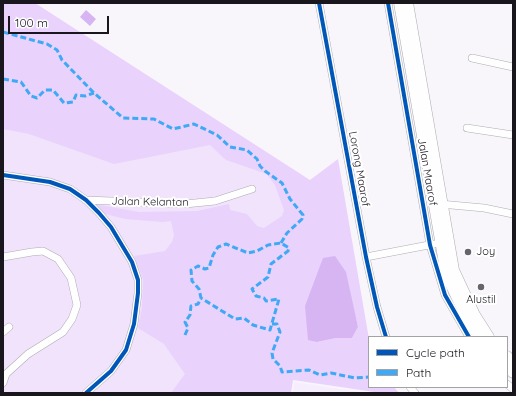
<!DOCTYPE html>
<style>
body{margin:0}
#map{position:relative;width:516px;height:396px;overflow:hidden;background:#f9f6fb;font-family:Quicksand,sans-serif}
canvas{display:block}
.frame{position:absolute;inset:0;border:4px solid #1a161d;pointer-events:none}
.legend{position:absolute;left:368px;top:336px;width:140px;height:52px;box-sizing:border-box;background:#fff;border:1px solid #a3a2a5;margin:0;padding:5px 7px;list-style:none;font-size:12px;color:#1a161d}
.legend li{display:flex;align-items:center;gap:8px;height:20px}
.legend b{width:20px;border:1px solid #a3a2a5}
.scale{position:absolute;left:8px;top:16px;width:101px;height:18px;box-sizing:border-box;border:2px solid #1a161d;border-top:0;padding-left:5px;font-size:12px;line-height:14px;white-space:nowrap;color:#1a161d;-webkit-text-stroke:3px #fff;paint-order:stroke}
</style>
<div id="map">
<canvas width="516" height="396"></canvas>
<div class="frame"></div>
<ul class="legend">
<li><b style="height:5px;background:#0057b8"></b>Cycle path</li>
<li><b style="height:5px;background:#3fa9f5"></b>Path</li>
</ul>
<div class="scale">100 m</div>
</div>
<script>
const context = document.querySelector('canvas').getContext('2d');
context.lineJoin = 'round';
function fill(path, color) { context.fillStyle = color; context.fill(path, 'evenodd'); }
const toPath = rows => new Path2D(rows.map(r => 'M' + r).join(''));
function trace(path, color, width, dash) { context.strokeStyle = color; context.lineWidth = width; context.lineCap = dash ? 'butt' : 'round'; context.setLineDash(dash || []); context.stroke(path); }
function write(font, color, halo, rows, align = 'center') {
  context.font = font + ' Quicksand,sans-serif'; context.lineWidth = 4; context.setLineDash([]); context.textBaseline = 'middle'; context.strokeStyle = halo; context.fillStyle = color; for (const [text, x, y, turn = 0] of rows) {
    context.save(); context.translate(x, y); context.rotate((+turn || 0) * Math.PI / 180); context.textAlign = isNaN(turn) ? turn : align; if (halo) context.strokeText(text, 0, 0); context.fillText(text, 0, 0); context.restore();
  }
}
const built = toPath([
 [294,382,367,393,293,393]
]);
const green = toPath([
 [3,3,335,202,268,393,3,393]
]);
const forest = toPath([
 [3,3,35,3,310,180,338,159,369,339,369,387,394,387,399,393,381,393,293,380,291,393,171,393,185,374,164,344,138,328,142,307,143,279,134,256,165,251,172,242,174,235,171,221,163,222,125,219,105,214,94,204,139,212,197,211,229,204,230,210,247,214,257,226,264,228,282,216,284,210,275,185,267,174,226,160,210,145,114,164,29,134,3,129],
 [352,302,358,327,352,338,336,338,317,342]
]);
const water = toPath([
 [86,10,96,19,90,26,80,17],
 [335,256,346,272,358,327,352,338,336,338,317,342,308,340,305,306,323,258]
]);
const street = toPath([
 [319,3,366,257,377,307,386,337],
 [388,3,430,245,445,295,469,337],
 [472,58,513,67],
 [467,128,513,135],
 [3,175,50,182,70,189,86,200,99,213,111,227,132,262,138,280,138,293,134,324,126,350,111,371,86,393],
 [86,200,185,204,215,201,252,189],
 [440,204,484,208,513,214],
 [3,257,32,252,43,251,58,259,71,278,77,305,72,319,63,332,28,354,6,374,3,383],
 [366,257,434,244],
 [3,332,9,327],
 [507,384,513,389],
 [410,387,415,393]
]);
const secondary = toPath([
 [399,3,446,275,467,319,479,337],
 [408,3,454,270,475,315,489,337],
 [507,356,513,362],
 [507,368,513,373]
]);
const quiet = toPath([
 [3,32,47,44,57,50,62,60,94,93,123,118,154,119,173,129,194,124,217,135,230,147,247,150,257,159,260,166,265,171,282,183,290,199,303,215,302,219,287,233,281,243],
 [3,79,21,82,31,96,37,98,45,90,53,90,64,103,73,102,76,95,85,96,94,93],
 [272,324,277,324,280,332,272,353,273,359,280,366,282,372,309,370,320,375,331,373,355,378,369,377],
 [185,335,188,328,185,322,190,315,191,306,198,304,201,298,199,289,192,281,191,270,198,266,205,269,209,268,213,255,218,247,226,244,248,253,257,251,268,245,281,243,289,248,288,251,271,264,268,277,252,289,256,296,264,298,266,301,279,299,270,330,253,325,244,318,235,319,201,298]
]);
const cycleway = toPath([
 [319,3,366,257,377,307,386,337],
 [388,3,430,245,445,295,469,337],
 [3,175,50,182,70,189,86,200,99,213,111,227,132,262,138,280,138,293,134,324,126,350,111,371,86,393]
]);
const markers = [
 [468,252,4,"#68646b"],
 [481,287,4,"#68646b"]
];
const streetNames = [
 ["Lorong Maarof",359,169,80],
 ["Jalan Maarof",427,172,80],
 ["Jalan Kelantan",150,202,1]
];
const poiNames = [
 ["Joy",476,252],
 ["Alustil",481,300,"center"]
];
fill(built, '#f6edfd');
fill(green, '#f0e3fb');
fill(forest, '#e9d2fb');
fill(water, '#d7b5f3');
trace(street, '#afacb2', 8);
trace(secondary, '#afacb2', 11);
trace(street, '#fefefe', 7);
trace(secondary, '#fefefe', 10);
trace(quiet, '#3fa9f5', 3, [6, 3]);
trace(cycleway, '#0057b8', 4);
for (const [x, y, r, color] of markers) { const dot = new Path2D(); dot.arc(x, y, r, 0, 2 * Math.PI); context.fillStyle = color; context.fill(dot); trace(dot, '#fff', 1.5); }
write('11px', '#1a161d', '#fff', streetNames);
write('11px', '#1a161d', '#fff', poiNames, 'left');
</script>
